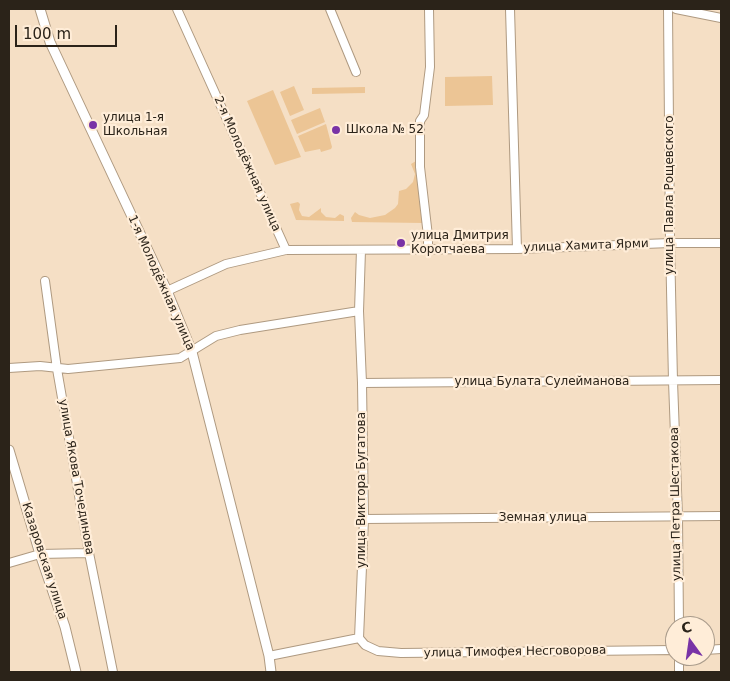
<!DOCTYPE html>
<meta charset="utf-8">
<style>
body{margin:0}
#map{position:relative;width:730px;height:681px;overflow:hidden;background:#f5dfc5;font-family:"DejaVu Sans",sans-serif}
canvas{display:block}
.frame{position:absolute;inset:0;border:10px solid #2b2319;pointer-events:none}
.north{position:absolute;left:665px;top:616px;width:50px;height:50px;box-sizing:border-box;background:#ffedd8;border:1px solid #aa9c8c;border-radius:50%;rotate:346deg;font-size:14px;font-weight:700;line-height:20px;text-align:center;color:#2b2319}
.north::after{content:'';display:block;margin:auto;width:18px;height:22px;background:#7933a6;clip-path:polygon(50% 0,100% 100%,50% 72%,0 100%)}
.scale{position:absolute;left:15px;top:25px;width:102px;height:22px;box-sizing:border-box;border:2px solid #2b2319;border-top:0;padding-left:6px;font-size:15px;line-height:18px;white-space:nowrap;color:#2b2319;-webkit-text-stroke:4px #ffedd8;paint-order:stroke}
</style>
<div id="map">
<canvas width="730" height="681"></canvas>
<div class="frame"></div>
<div class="north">С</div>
<div class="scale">100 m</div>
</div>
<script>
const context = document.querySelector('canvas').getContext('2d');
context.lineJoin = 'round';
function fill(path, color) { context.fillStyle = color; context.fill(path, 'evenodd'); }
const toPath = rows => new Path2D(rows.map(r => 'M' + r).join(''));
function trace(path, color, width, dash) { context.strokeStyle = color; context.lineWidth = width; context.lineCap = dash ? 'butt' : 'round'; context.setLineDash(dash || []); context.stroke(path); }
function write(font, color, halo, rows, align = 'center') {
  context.font = font + ' "DejaVu Sans",sans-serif'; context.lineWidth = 4.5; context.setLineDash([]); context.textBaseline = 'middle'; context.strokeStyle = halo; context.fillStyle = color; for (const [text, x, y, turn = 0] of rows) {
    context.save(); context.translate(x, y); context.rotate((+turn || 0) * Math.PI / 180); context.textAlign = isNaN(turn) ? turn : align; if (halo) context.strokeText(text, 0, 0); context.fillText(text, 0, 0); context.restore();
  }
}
const green = toPath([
 [492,76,493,105,445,106,445,77],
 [294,86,304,110,290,116,280,92],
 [365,87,365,93,312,94,312,88],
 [273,90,301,157,275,165,247,101],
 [320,108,325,122,297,134,291,120],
 [326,124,332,147,331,149,321,152,320,149,305,152,298,136],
 [416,161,423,223,352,222,351,218,355,212,359,215,370,218,385,215,395,208,398,204,399,191,406,189,413,182,415,174,411,164],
 [298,202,300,204,299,210,302,216,309,217,321,208,321,212,326,217,335,218,340,214,344,216,344,221,296,220,290,204]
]);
const minor = toPath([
 [177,9,286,250],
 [330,9,356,72],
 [510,9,517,249],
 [668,9,670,243,673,381,678,517,679,626],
 [676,9,721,18],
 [428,249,428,236,420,167,420,121,424,115,430,67,429,9],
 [45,281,57,369,89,553,113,672],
 [167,291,226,264,286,250,517,249,670,243,721,243],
 [9,368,40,366,68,369,180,358,216,336,240,330,359,311],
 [362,383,721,380],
 [364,519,721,516],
 [9,563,40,554,89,553],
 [359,638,364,519,362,383,359,311,361,250],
 [359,638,365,645,378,651,401,653,675,650],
 [705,650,721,649],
 [269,656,359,638],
 [679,656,679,672]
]);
const tertiary = toPath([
 [40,9,50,42,167,291,192,352,269,656,271,672],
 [9,450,40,554,65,627,76,672]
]);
const markers = [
 [93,125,5,"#7933a6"],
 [336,130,5,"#7933a6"],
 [401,243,5,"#7933a6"]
];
const poiNames = [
 ["улица 1-я",103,118],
 ["Школьная",103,132],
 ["Школа № 52",346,130],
 ["улица Дмитрия",411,236],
 ["Коротчаева",411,250]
];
const streetNames = [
 ["2-я Молодёжная улица",247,164,66],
 ["улица Павла Рощевского",670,195,-90],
 ["улица Хамита Ярми",586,246,-2],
 ["1-я Молодёжная улица",161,283,66],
 ["улица Булата Сулейманова",542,382],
 ["улица Якова Точединова",76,477,80],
 ["улица Виктора Бугатова",362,490,-90],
 ["улица Петра Шестакова",676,504,-91],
 ["Земная улица",543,518],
 ["Казаровская улица",44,561,72],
 ["улица Тимофея Несговорова",515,652,-1]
];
fill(green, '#ecc595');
trace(minor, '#af9a81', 10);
trace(tertiary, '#af9a81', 11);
trace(minor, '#fff', 8);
trace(tertiary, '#fff', 9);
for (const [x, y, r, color] of markers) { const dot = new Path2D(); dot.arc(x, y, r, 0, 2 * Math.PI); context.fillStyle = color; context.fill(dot); trace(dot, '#ffedd8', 2); }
write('12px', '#2b2319', '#ffedd8', poiNames, 'left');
write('12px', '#2b2319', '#ffedd8', streetNames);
</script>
